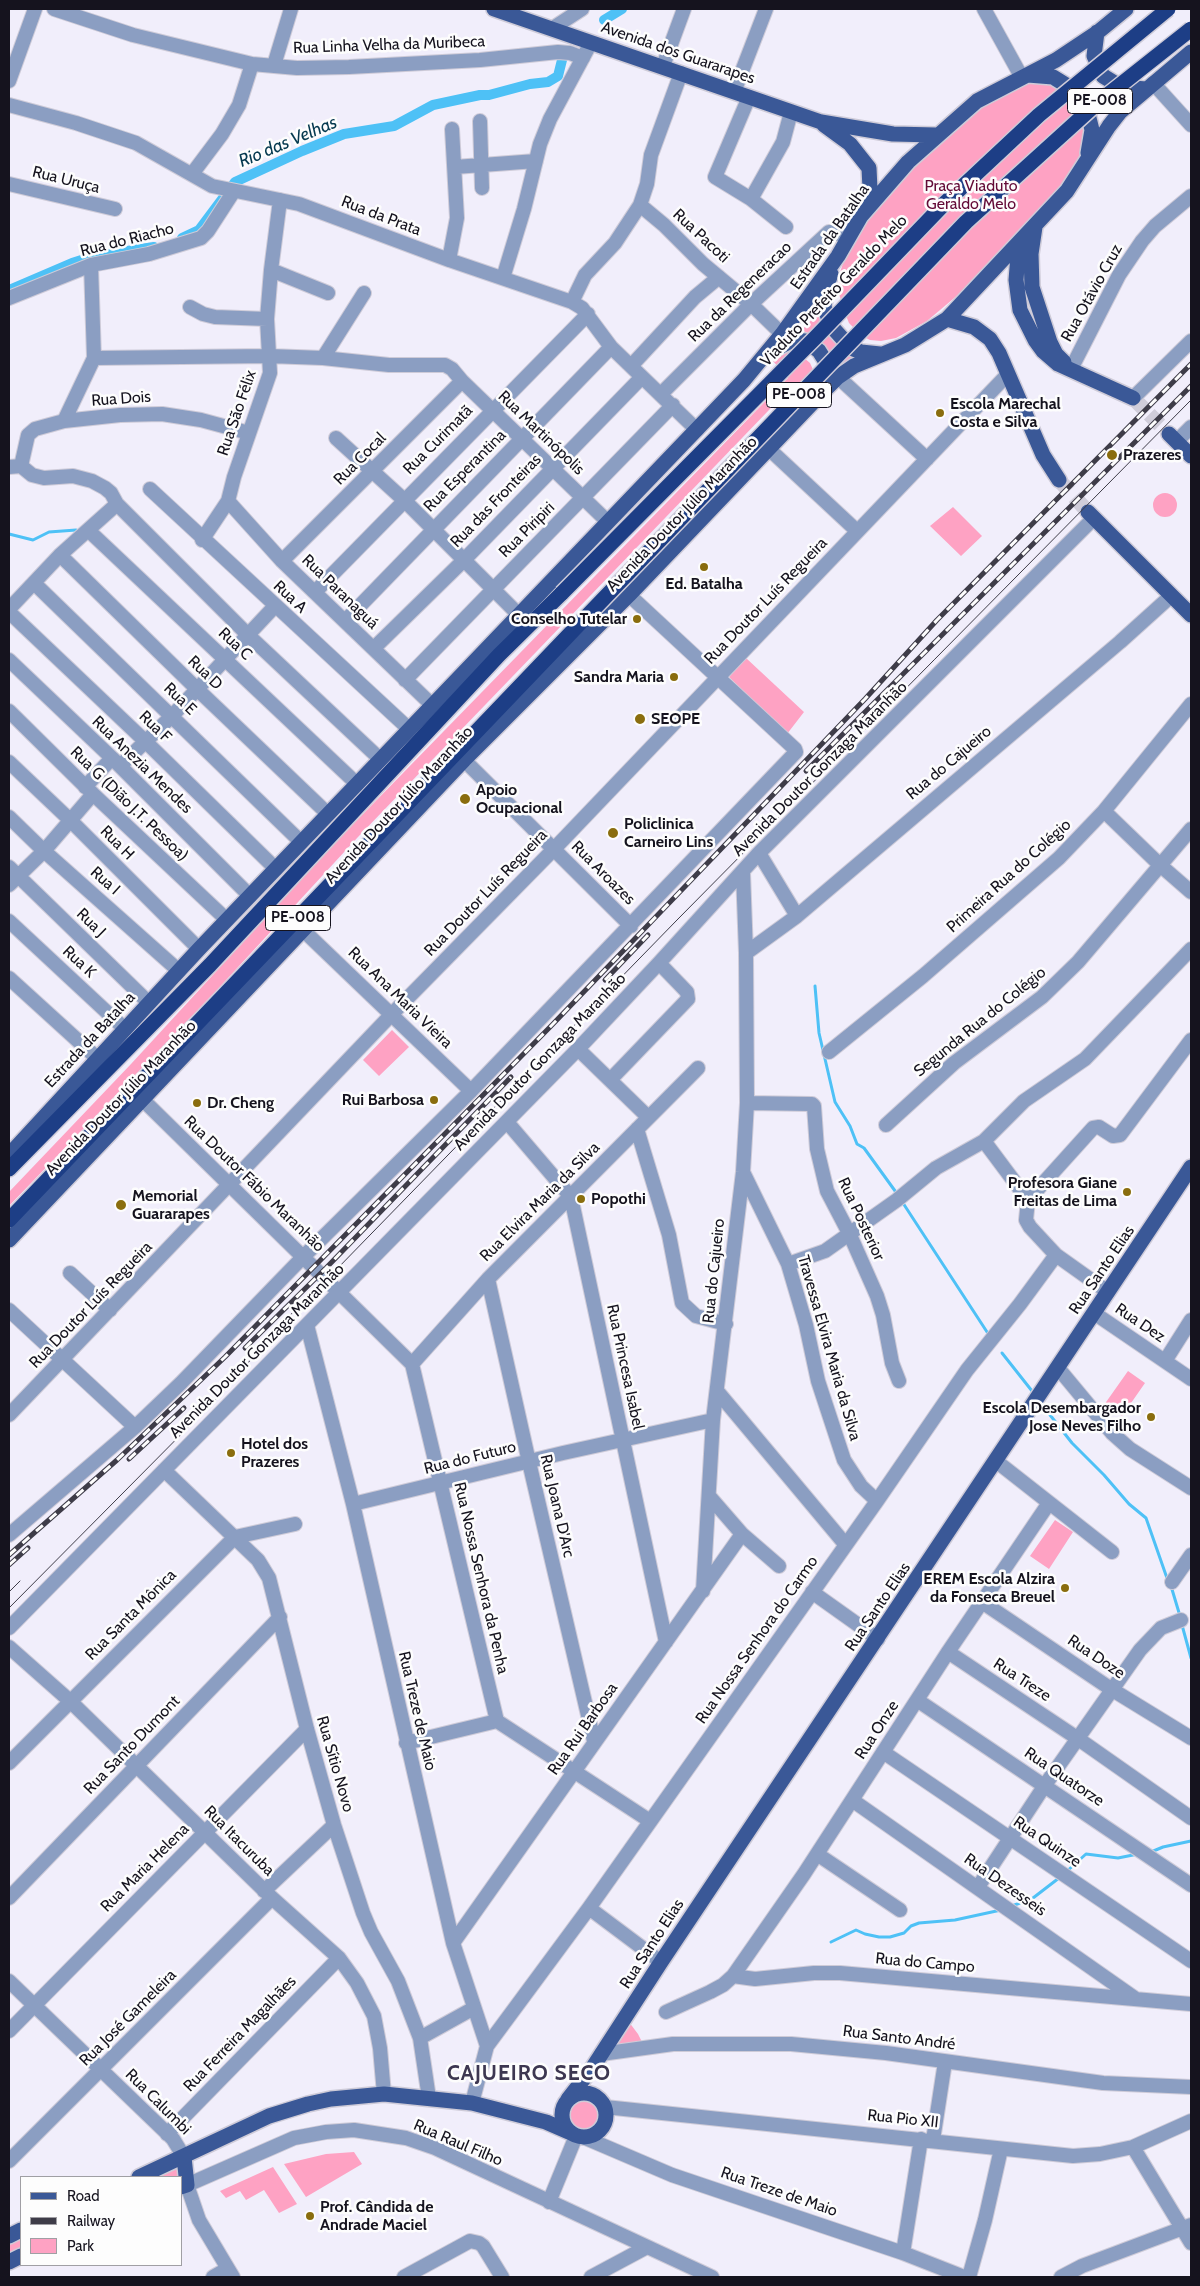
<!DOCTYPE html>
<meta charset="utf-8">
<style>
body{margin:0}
#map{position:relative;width:1200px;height:2286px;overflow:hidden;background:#f1eefb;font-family:Cabin,sans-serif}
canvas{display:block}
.frame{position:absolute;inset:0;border:10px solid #15131e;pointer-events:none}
.legend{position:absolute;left:20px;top:2176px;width:162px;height:90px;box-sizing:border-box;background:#fdfdfd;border:1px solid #a09fa4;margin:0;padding:6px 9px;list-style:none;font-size:15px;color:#15131e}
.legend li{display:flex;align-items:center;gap:10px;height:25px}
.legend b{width:25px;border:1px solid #a09fa4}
</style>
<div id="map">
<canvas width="1200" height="2286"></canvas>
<div class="frame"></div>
<ul class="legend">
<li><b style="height:6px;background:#3a5897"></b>Road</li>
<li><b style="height:6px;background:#3e3c48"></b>Railway</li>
<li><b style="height:14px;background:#fea2c3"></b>Park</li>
</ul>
</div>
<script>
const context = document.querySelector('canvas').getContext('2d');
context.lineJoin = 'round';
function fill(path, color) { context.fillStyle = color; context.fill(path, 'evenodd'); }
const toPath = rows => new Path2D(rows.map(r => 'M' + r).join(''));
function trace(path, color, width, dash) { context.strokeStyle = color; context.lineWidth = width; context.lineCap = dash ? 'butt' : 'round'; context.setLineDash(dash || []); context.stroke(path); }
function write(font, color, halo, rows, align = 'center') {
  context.font = font + ' Cabin,sans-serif'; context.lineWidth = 5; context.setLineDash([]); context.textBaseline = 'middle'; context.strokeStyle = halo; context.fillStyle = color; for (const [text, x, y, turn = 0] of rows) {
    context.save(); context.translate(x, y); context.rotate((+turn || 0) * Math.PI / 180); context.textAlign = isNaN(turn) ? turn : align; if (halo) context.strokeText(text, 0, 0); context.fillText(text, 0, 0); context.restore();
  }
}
const green = toPath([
 [1019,81,1064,85,1087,122,1081,155,1068,179,959,294,927,321,896,338,881,341,870,340,862,336,849,323,845,313,839,294,839,286,840,273,846,253,867,216,973,108],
 [818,313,833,341,848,353,862,357,839,372,828,353,811,335,802,330],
 [788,352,797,352,810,363,815,374,809,399,794,384,358,837,216,991,9,1206,9,1192,131,1064,327,851,788,378,773,361],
 '1153 505a12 12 0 1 1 24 0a12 12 0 1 1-24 0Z',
 [953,507,982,536,961,556,930,526],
 [746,658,804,712,787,734,728,676],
 [392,1030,409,1047,379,1076,363,1060],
 [1128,1371,1145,1383,1122,1416,1104,1405],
 [1055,1520,1073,1532,1049,1569,1030,1556],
 [629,2022,638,2034,644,2046,609,2051],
 '566 2115a19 19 0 1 1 38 0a19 19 0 1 1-38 0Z',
 [354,2152,362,2164,306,2197,284,2164,326,2154],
 [173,2163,185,2171,181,2177,140,2177],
 [273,2167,297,2204,279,2213,264,2190,246,2200,240,2191,226,2198,220,2191],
 [21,2231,21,2256,9,2262,9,2236]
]);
const stream = toPath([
 [9,534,33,540,49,532,76,530],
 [815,986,819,1033,835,1102,850,1126,857,1144,864,1148,898,1195],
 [901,1200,989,1335],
 [1002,1353,1032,1391],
 [1043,1406,1072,1443,1104,1475,1129,1504,1146,1518,1168,1581],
 [1171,1586,1180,1616],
 [1182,1625,1191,1658],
 [1151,1852,1163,1847,1191,1841],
 [1066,1872,1086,1854,1118,1858,1138,1854],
 [1012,1906,1033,1898,1059,1878],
 [831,1942,856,1930,865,1934,879,1937,890,1937,904,1933,911,1926,919,1923,955,1920,1001,1910]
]);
const canal = toPath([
 [604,20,622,9],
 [182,238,199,230,235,182,302,151,344,134,394,126,433,105,480,95,489,95,530,84,548,82,558,76,562,60],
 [9,290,72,263,94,256,154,247]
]);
const majorTunnel = toPath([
 [1133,398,1169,434],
 [1059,480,1088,512]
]);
const minor = toPath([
 [54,9,133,35,252,64,297,68,349,67,480,60,558,52,570,53,583,58],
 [984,9,1021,76],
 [553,28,582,9],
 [274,65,291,9],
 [663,66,684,9],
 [9,81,35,9],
 [1153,83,1191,125],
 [734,92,766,9],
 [749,97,715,177,751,199,786,227],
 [9,105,76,123,136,143,212,186,299,204,449,260,572,302,582,308,611,347,697,430],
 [480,121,482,188],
 [455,167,536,161],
 [192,174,222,134,239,105,252,64],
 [9,184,115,209],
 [751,199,783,142,791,112],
 [640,205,664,225,703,264,751,304,782,334],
 [449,260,457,218,452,129],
 [271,270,328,293],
 [503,278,524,209,540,144,550,119,587,50],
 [9,298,91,265,149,254,201,238,208,231,234,191],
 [572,302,585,275,615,243,640,205,647,184,651,155,681,73],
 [190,307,203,314,215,317,267,319],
 [94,358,269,356,323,358,389,365,445,365,452,369,462,381,607,521],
 [323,358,364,293],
 [631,366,695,297,719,277],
 [1071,369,1119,275,1142,241,1155,226,1191,196],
 [838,377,927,459],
 [661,394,751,304,829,232,840,234,847,239],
 [1133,398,1191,341],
 [64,421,94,358,91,265],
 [336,438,404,500,518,614],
 [1177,441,1191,427],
 [769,449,857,531],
 [21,466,28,435,35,429,64,421,120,415,162,414,201,420,249,433],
 [9,467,21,466,32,475,44,478,73,476,92,481,105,488,111,493,117,504,248,635,380,759],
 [150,489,409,729],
 [228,501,282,561,432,705],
 [88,530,357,784],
 [202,540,228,501,234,477,270,373,267,319,271,270,280,200],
 [60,555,197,689,328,814],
 [282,561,462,381],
 [34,583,301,842],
 [315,592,588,314],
 [9,609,60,555,117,504],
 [9,612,146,742,276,869],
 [346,620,611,347],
 [374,648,463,561,642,377],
 [9,660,112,758,250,896],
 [405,680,673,405],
 [9,711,93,794,227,920],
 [464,760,631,926],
 [9,762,70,820,199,949],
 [120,766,172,716,275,606],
 [85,787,112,758],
 [1104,811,1160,865,1191,892],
 [9,817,44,851,179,971],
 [759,853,797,916],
 [9,867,149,1003],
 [9,885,44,851,93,794],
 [9,921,125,1029],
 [304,931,471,1091],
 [746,953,797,916,1120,642,1171,596],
 [9,978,97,1058],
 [578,1049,648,1117],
 [829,1052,923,976,1059,858,1104,811,1191,704],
 [610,1080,688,999,687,992,659,963],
 [143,1100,412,1364,497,1721,650,1821],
 [747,1103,812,1104,814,1106,817,1149,827,1191,850,1235,877,1296,883,1315,892,1363,899,1381],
 [507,1122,571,1197,666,1642],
 [886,1125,954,1063,1042,997,1078,962,1191,829],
 [637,1129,669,1235,682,1303,696,1316,726,1324],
 [984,1141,1028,1200,1026,1220,1030,1227,1056,1255,1108,1292],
 [743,1172,788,1264,806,1325,818,1381,844,1460,861,1486,877,1501],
 [1028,1200,1093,1128,1099,1127,1113,1136,1120,1135,1191,1040],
 [788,1264,825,1251,897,1200,936,1168,984,1141,1024,1101,1085,1059,1191,949],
 [70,1273,110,1310],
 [488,1279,529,1462,594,1741],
 [9,1310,135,1427],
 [1094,1313,1191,1379],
 [307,1325,353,1504,453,1943,487,2046,472,2103],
 [1165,1361,1191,1320],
 [412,1364,488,1279,698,1068],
 [1058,1368,1112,1433,1130,1449,1191,1488],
 [717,1391,845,1544],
 [9,1415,391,1015,554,849,1008,374],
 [996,1461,1112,1552],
 [164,1470,258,1560,269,1578,307,1729,334,1825,363,1913,371,1932,398,1981,420,2038,429,2098],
 [709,1496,742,1534,779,1566],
 [353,1504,563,1453,713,1420],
 [9,1535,135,1427,181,1383,303,1257,471,1091,796,752,795,749,629,595],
 [1172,1582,1191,1555],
 [703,1591,713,1420,743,1172,747,1103,746,953,743,872],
 [812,1592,878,1639],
 [982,1602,1111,1689,1191,1738],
 [9,1628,578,1049,659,963,759,853,1094,518],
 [9,1647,70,1701,272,1898,339,1958,357,1983,374,2016,380,2048,384,2094],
 [948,1652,1077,1738,1191,1818],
 [917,1700,1191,1885],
 [406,1743,497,1721],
 [883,1752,1191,1961],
 [9,1763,235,1537,295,1524],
 [852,1800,1136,1999],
 [817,1854,900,1910],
 [978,1887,1045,1785,1140,1650,1161,1628,1181,1620],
 [264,1891,334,1825],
 [9,1898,280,1617],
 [589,1908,661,1962],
 [453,1943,742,1534],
 [733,1976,755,1979,814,1973,840,1973,1191,2004],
 [9,1981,173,2139,184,2157],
 [666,2012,710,1992,723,1985,733,1976,804,1874,948,1652,1049,1503],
 [9,2031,307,1729],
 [420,2038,474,2008],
 [487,2046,589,1908,877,1501,967,1370,1020,1304,1056,1255],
 [601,2054,673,2044,791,2044,886,2053,1103,2083,1191,2087],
 [605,2107,1073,2156,1100,2154,1133,2147,1191,2121],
 [167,2134,339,1958],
 [583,2137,672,2175,903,2253,964,2277],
 [933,2140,945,2062],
 [1133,2147,1191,2243],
 [9,2161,272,1898],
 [549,2202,576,2136],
 [903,2253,921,2139],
 [213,2277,227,2269],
 [233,2277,199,2220,187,2185,294,2138,326,2132,354,2130,406,2138,435,2148,712,2277],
 [404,2277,470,2241,479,2243,483,2246,502,2277],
 [591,2277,647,2247],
 [969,2277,985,2220,1001,2149],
 [1061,2277,1082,2266,1191,2225]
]);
const major = toPath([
 [494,9,821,122,893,134,936,135],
 [1097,32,1094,56,1103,76,1121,87,1146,89],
 [1028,75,1053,77,1066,85,1080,99,1088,114,1092,130,1088,153],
 [824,125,850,144,869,168,870,189,864,209],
 [1035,227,1031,254,1032,287,1050,342,1056,354,1064,362],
 [1019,243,1016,280,1020,310,1035,340,1043,351,1058,364,1133,398],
 [831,274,826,288,824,307,832,327,851,348,861,352,880,354],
 [947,319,974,327,990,339,999,353,1043,455,1059,480],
 [773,350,793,340,805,341,810,344,819,351,826,362,826,379],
 [1169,434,1191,456],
 [1088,512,1191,615],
 [9,1155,199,949,744,380,782,334,838,256,861,216,908,162,977,101,1056,60,1098,32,1126,9],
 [9,1240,464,760,629,595,819,396,838,377,854,366,905,345,947,319,1067,191,1109,126,1120,112,1191,52],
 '562 2115a22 22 0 1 1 44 0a22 22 0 1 1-44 0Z',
 [568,2099,593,2067,661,1962,1191,1167],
 [139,2177,269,2116,308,2104,331,2099,384,2094,472,2103,546,2122,569,2132],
 [181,2187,187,2185,184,2157],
 [9,2236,21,2230],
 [9,2262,21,2256]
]);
const highway = toPath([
 [9,1169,210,965,499,655,562,593],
 [9,1220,587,616]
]);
const tram = toPath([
 [9,1592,20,1581],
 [9,1608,228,1387,277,1328,333,1273,677,920,1191,400]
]);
const rail = toPath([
 [806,771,1191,386],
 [605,980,648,935],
 [245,1348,326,1268,511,1077],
 [129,1459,184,1408],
 [9,1555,117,1460,225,1357,552,1025,865,699,937,620,1191,364],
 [9,1565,28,1548]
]);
const highwayBridge = toPath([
 [562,593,815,338,945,203,1039,115,1168,9],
 [587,616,966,222,1095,105,1191,29]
]);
const markers = [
 [940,413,5,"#8a6d0e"],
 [1112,455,6,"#8a6d0e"],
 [704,567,5,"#8a6d0e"],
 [637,619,5,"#8a6d0e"],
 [674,677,5,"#8a6d0e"],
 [640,719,6,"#8a6d0e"],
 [465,799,6,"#8a6d0e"],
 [613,833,6,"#8a6d0e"],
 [434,1100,5,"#8a6d0e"],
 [197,1103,5,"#8a6d0e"],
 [1127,1192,5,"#8a6d0e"],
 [581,1199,5,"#8a6d0e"],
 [121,1205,6,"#8a6d0e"],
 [1151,1417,5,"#8a6d0e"],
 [231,1453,5,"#8a6d0e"],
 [1065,1588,5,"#8a6d0e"],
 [310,2216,5,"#8a6d0e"]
];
const shields = [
 [1100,101,65],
 [799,395,65],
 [298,918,65]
];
const shieldNames = [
 ["PE-008",1100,101],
 ["PE-008",799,395],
 ["PE-008",298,918]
];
const streetNames = [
 ["Rua Linha Velha da Muribeca",389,45,-2],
 ["Avenida dos Guararapes",678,53,19],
 ["Rua Uruça",66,180,14],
 ["Rua da Prata",381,216,21],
 ["Rua Pacoti",701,236,43],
 ["Estrada da Batalha",830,237,-55],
 ["Rua do Riacho",127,240,-14],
 ["Viaduto Prefeito Geraldo Melo",834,291,-46],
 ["Rua da Regeneracao",740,292,-44],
 ["Rua Otávio Cruz",1092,293,-61],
 ["Rua Dois",121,399,-4],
 ["Rua São Félix",237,413,-71],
 ["Rua Martinópolis",541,433,44],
 ["Rua Curimatã",438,440,-45],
 ["Rua Cocal",360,459,-45],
 ["Rua Esperantina",465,471,-45],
 ["Rua das Fronteiras",496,501,-46],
 ["Avenida Doutor Júlio Maranhão",682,514,-46],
 ["Rua Piripiri",527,530,-45],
 ["Rua Paranaguá",340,592,44],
 ["Rua A",290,597,43],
 ["Rua Doutor Luís Regueira",766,601,-46],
 ["Rua C",235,644,43],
 ["Rua D",205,673,44],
 ["Rua E",180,699,44],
 ["Rua F",155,727,44],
 ["Rua do Cajueiro",949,763,-40],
 ["Rua Anezia Mendes",142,765,44],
 ["Avenida Doutor Gonzaga Maranhão",820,769,-45],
 ["Rua G (Dião J.T. Pessoa)",129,804,44],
 ["Avenida Doutor Júlio Maranhão",399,805,-47],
 ["Rua H",117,843,45],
 ["Rua Aroazes",603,873,45],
 ["Primeira Rua do Colégio",1009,876,-42],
 ["Rua I",105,881,42],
 ["Rua Doutor Luís Regueira",486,893,-46],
 ["Rua J",91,923,44],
 ["Rua K",79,962,43],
 ["Rua Ana Maria Vieira",400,998,44],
 ["Segunda Rua do Colégio",980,1022,-39],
 ["Estrada da Batalha",90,1040,-47],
 ["Avenida Doutor Gonzaga Maranhão",540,1062,-46],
 ["Avenida Doutor Júlio Maranhão",121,1098,-46],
 ["Rua Doutor Fábio Maranhão",254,1184,44],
 ["Rua Elvira Maria da Silva",540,1202,-45],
 ["Rua Posterior",861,1219,65],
 ["Rua Santo Elias",1102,1270,-56],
 ["Rua do Cajueiro",714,1271,-84],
 ["Rua Doutor Luís Regueira",91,1305,-46],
 ["Rua Dez",1140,1323,34],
 ["Travessa Elvira Maria da Silva",829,1348,74],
 ["Avenida Doutor Gonzaga Maranhão",257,1351,-45],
 ["Rua Princesa Isabel",625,1367,78],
 ["Rua do Futuro",470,1458,-14],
 ["Rua Joana D'Arc",557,1506,77],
 ["Rua Nossa Senhora da Penha",481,1578,77],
 ["Rua Santo Elias",878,1607,-56],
 ["Rua Santa Mônica",131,1615,-45],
 ["Rua Nossa Senhora do Carmo",757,1640,-55],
 ["Rua Doze",1096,1657,34],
 ["Rua Treze",1022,1680,33],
 ["Rua Treze de Maio",417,1711,77],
 ["Rua Rui Barbosa",583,1729,-55],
 ["Rua Onze",877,1730,-57],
 ["Rua Santo Dumont",132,1745,-46],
 ["Rua Sítio Novo",335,1764,74],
 ["Rua Quatorze",1064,1777,34],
 ["Rua Itacuruba",239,1841,45],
 ["Rua Quinze",1047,1842,34],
 ["Rua Maria Helena",145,1868,-45],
 ["Rua Dezesseis",1005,1885,35],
 ["Rua Santo Elias",652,1944,-57],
 ["Rua do Campo",925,1963,5],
 ["Rua José Gameleira",128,2018,-45],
 ["Rua Ferreira Magalhães",240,2034,-46],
 ["Rua Santo André",899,2038,7],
 ["Rua Calumbi",158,2102,45],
 ["Rua Pio XII",903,2119,6],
 ["Rua Raul Filho",458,2143,23],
 ["Rua Treze de Maio",779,2192,19]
];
const parkNames = [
 ["Praça Viaduto",971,186],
 ["Geraldo Melo",971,204]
];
const poiNames = [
 ["Escola Marechal",950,404],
 ["Costa e Silva",950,422],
 ["Prazeres",1123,455],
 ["Ed. Batalha",704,584,"center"],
 ["Conselho Tutelar",627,619,"right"],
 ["Sandra Maria",664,677,"right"],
 ["SEOPE",651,719],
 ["Apoio",476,790],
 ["Ocupacional",476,808],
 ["Policlinica",624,824],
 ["Carneiro Lins",624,842],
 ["Rui Barbosa",424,1100,"right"],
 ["Dr. Cheng",207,1103],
 ["Profesora Giane",1117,1183,"right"],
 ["Freitas de Lima",1117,1201,"right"],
 ["Memorial",132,1196],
 ["Guararapes",132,1214],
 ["Popothi",591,1199],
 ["Escola Desembargador",1141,1408,"right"],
 ["Jose Neves Filho",1141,1426,"right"],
 ["Hotel dos",241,1444],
 ["Prazeres",241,1462],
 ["EREM Escola Alzira",1055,1579,"right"],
 ["da Fonseca Breuel",1055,1597,"right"],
 ["Prof. Cândida de",320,2207],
 ["Andrade Maciel",320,2225]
];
const waterNames = [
 ["Rio das Velhas",288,142,-23]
];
const districtNames = [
 ["CAJUEIRO SECO",529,2074]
];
fill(green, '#fea2c3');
trace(stream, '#4ec1f6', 3);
trace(canal, '#4ec1f6', 10);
trace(majorTunnel, '#d0cdda', 15, [15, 8]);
trace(minor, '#cecbd8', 16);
trace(major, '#cecbd8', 18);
trace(highway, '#cecbd8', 18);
trace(minor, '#8b9ec2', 14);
trace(major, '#3a5897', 15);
trace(highway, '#1d3e86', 15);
trace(tram, '#3e3c48', 1);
trace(rail, '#3e3c48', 5);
trace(rail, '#fdfdfd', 3, [9]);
trace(highwayBridge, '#cecbd8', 18, []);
trace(highwayBridge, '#1d3e86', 15);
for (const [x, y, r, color] of markers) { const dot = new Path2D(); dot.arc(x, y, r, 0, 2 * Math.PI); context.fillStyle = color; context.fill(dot); trace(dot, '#fdfdfd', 2); }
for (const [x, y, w] of shields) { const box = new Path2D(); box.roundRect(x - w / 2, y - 12.5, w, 25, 4); context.fillStyle = '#fdfdfd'; context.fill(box); trace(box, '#15131e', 1); }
write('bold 15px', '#15131e', null, shieldNames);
write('16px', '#15131e', '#fdfdfd', streetNames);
write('16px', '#630a37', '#fdfdfd', parkNames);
write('bold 16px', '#15131e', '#fdfdfd', poiNames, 'left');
write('italic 18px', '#05394f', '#fdfdfd', waterNames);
context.letterSpacing = '1px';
write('bold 21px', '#3d3751', '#fdfdfd', districtNames);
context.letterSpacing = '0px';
</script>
